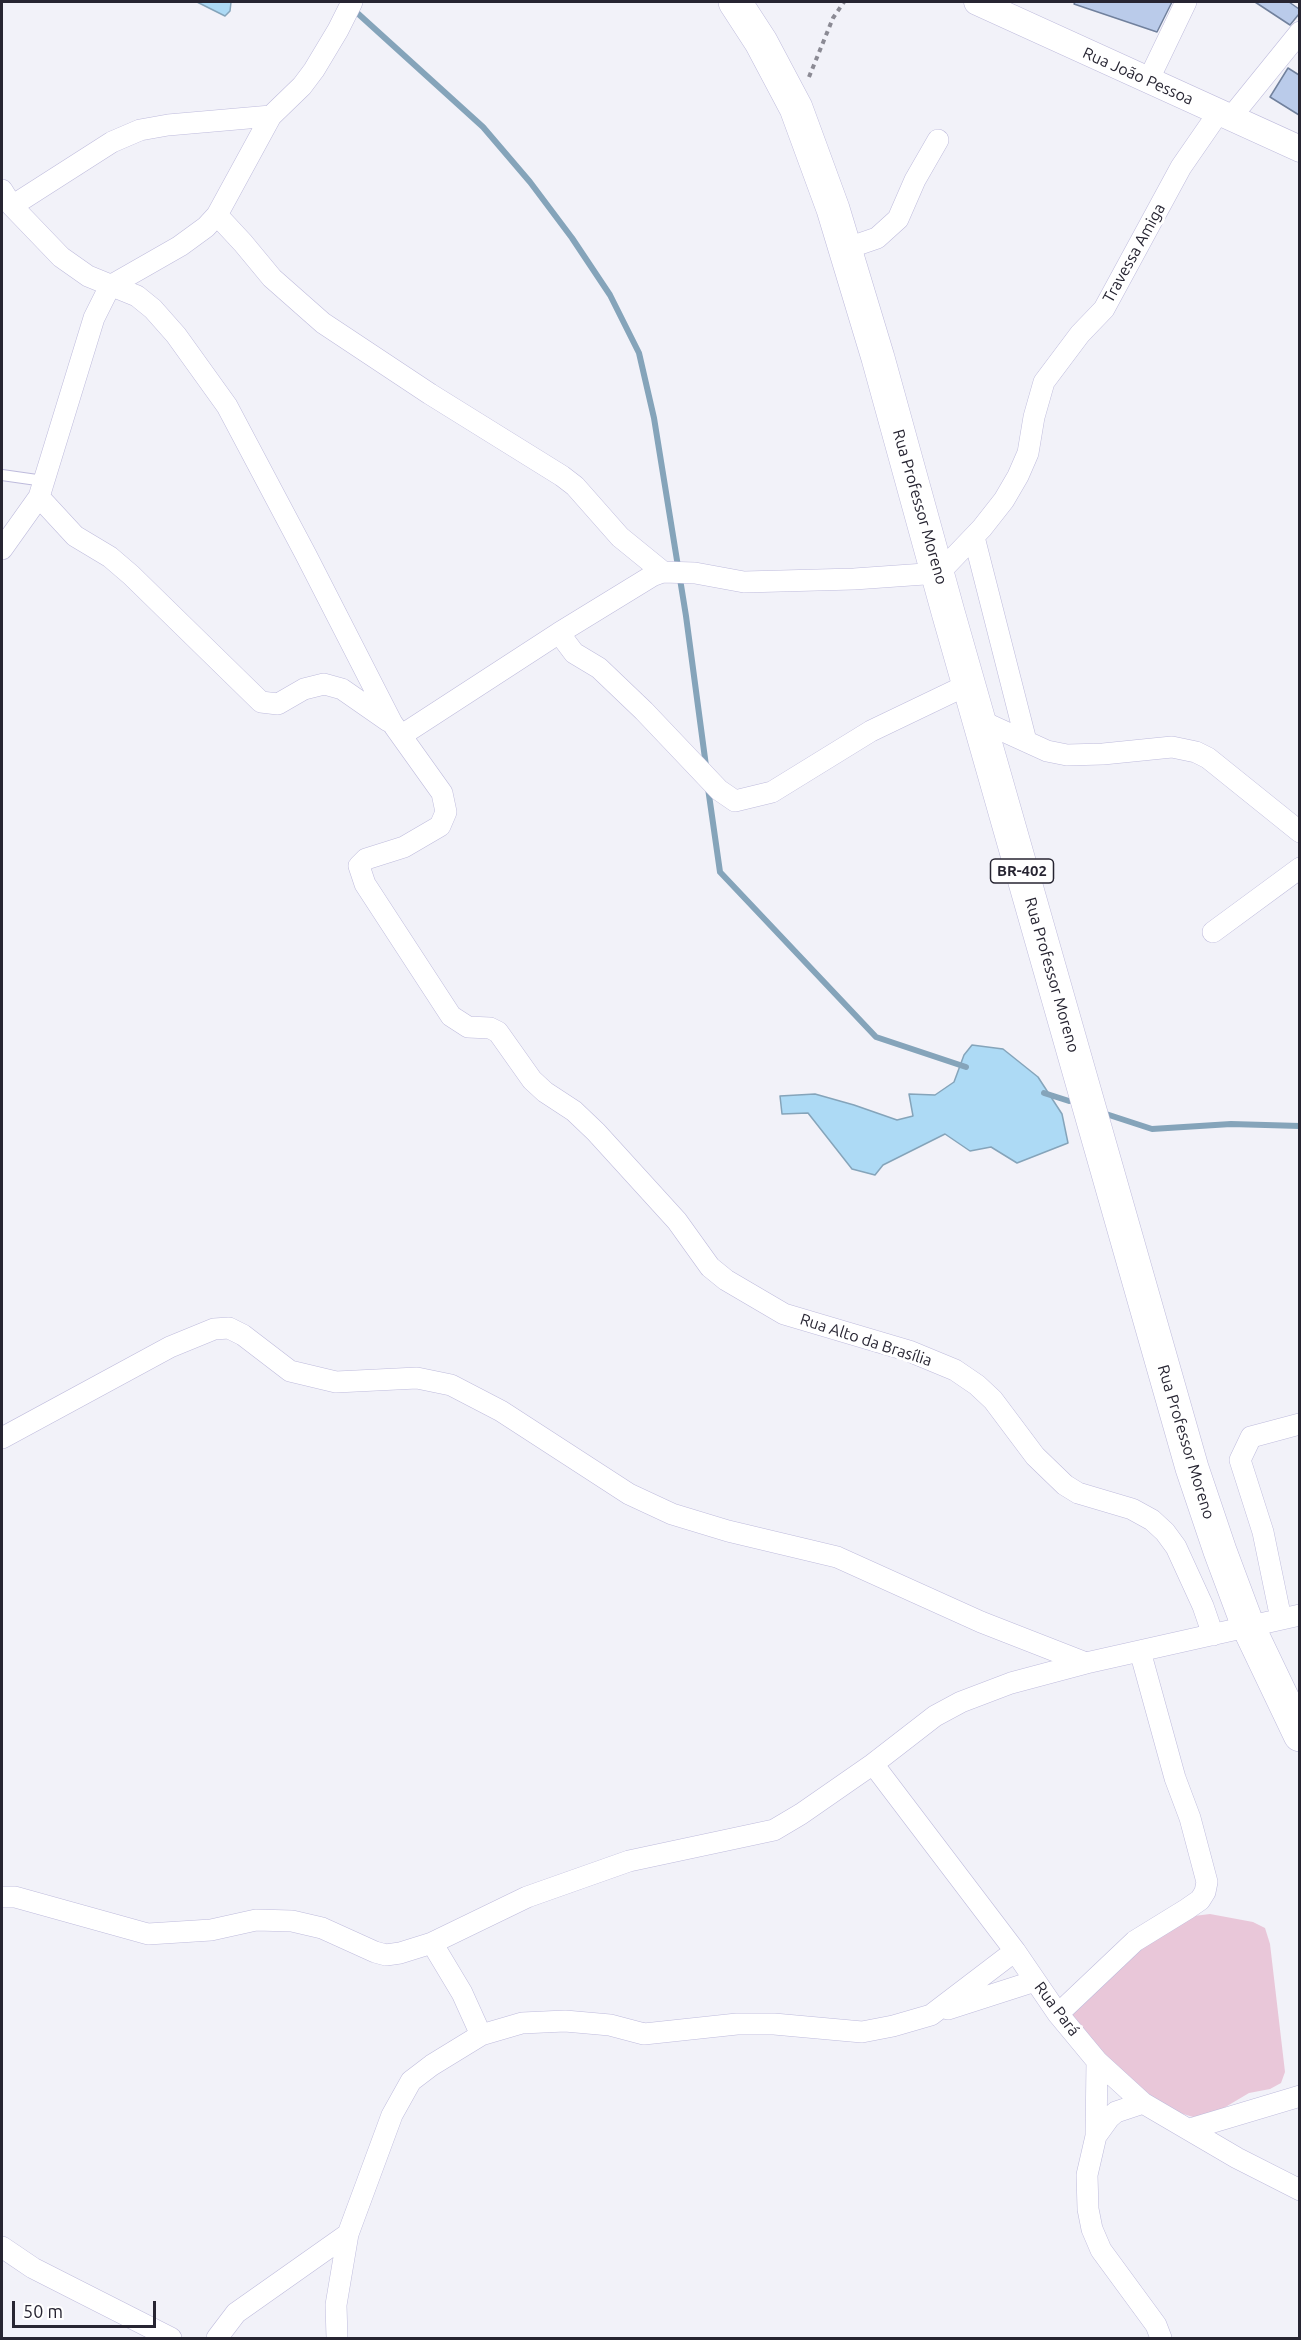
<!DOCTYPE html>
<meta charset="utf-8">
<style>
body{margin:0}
#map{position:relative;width:1301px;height:2340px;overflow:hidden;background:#f2f2f9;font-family:Ubuntu,sans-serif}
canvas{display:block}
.frame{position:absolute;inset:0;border:3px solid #272532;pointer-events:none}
.scale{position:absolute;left:12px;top:2301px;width:144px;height:27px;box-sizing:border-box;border:3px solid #272532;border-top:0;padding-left:8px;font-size:18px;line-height:21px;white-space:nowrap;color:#272532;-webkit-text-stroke:4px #fff;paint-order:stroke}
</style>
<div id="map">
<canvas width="1301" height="2340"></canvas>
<div class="frame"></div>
<div class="scale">50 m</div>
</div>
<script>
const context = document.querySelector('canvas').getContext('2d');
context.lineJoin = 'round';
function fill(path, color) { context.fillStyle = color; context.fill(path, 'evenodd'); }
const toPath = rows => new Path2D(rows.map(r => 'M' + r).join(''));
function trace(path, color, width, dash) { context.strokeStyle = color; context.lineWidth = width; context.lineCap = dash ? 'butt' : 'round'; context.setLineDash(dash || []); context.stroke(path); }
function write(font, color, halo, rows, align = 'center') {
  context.font = font + ' Ubuntu,sans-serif'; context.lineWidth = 6; context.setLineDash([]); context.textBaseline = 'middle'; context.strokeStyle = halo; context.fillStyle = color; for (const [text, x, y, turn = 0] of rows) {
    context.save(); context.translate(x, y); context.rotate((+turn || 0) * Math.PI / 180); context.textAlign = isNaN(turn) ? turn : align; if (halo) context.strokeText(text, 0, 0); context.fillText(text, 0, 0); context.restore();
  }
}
const green = toPath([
 [1210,1914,1253,1922,1265,1928,1270,1944,1285,2072,1281,2083,1270,2089,1249,2093,1217,2112,1193,2117,1177,2112,1156,2100,1119,2070,1068,2013,1130,1953,1194,1916]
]);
const water = toPath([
 [197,2,231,2,230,11,225,16,197,2],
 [972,1045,1003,1049,1038,1077,1062,1114,1068,1143,1017,1163,991,1147,970,1151,945,1134,883,1165,875,1175,852,1169,808,1113,782,1114,780,1096,815,1094,854,1105,897,1120,913,1116,909,1094,935,1095,954,1082,964,1055,972,1045]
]);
const stream = toPath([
 [354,10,483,127,530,182,572,238,610,295,639,353,654,418,686,616,706,766],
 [708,788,720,872,876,1037,966,1067],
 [1044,1093,1069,1101],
 [1106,1114,1152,1129,1231,1124,1300,1126]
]);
const building = toPath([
 [1075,2,1172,2,1157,32,1074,4,1075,2],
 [1255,2,1289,2,1299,9,1299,14,1290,25,1255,2],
 [1288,68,1299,75,1299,115,1270,97,1288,68]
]);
const path = toPath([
 [809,77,833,18,844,2]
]);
const service = toPath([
 [2,475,44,481]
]);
const minor = toPath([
 [1148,81,1186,2],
 [1232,116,1300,32],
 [2,190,12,206,61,257,88,276,137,296,153,309,176,335,227,406,306,555,392,723,442,793,446,812,440,826,404,847,366,859,359,866,365,884,451,1016,468,1027,490,1028,498,1032,532,1080,545,1092,574,1111,596,1132,677,1221,710,1267,726,1280,784,1314,909,1351,955,1370,977,1385,993,1400,1035,1456,1065,1485,1078,1493,1132,1509,1152,1520,1165,1532,1176,1547,1203,1606,1213,1635],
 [12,206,112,142,140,130,168,125,271,116],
 [217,215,243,243,272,278,323,323,430,394,562,476,575,486,620,537,663,572],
 [845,249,877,238,898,219,915,180,938,140],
 [39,497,75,536,110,557,131,575,261,702,278,704,304,689,324,684,342,689,388,721],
 [974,537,1026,741],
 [2,549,39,497,94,318,110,286,180,246,206,227,217,215,271,116,302,86,314,70,338,30,352,2],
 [559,633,574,653,599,668,644,711,719,790,735,801,772,792,871,731,969,684],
 [979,720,1047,751,1067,755,1103,754,1172,747,1196,752,1208,758,1300,832],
 [402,735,559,633,652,576,663,572,695,573,744,582,854,579,939,573,982,528,1004,500,1018,476,1028,453,1034,417,1044,382,1080,334,1104,309,1181,167,1219,112],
 [1213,932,1300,868],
 [2,1438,170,1347,214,1329,229,1328,243,1335,290,1371,336,1382,417,1378,451,1385,501,1411,629,1494,672,1514,728,1531,837,1557,981,1622,1086,1663],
 [1281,1619,1263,1532,1240,1460,1251,1437,1300,1424],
 [873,1764,1015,1951,1058,2014,1097,2061,1143,2103,1237,2158,1300,2190],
 [2,1897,15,1897,148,1934,211,1930,256,1920,292,1921,322,1928,375,1952,386,1955,400,1953,432,1943,527,1897,629,1861,774,1830,801,1814,873,1764,935,1716,961,1702,1011,1683,1086,1663,1300,1615],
 [432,1943,462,1993,481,2035],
 [948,2009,1035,1981],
 [1058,2014,1135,1941,1187,1909,1200,1900,1205,1892,1207,1882,1190,1818,1175,1778,1140,1651],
 [1097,2061,1096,2136,1087,2175,1088,2209,1092,2229,1101,2250,1156,2325,1161,2338],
 [1190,2129,1300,2096],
 [1096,2136,1109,2118,1116,2112,1143,2103],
 [2,2247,33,2268,171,2338],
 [217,2338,236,2313,348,2234],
 [337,2338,336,2305,348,2234,392,2115,411,2081,432,2065,481,2035,522,2023,565,2021,610,2025,644,2034,737,2024,774,2024,862,2032,893,2026,931,2015,1015,1951]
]);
const tertiary = toPath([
 [977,2,1300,149]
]);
const trunk = toPath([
 [735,2,761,42,796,108,833,209,878,358,948,612,1192,1468,1220,1551,1248,1626,1300,1735]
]);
const shields = [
 [1022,871,63]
];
const shieldNames = [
 ["BR-402",1022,871]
];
const streetNames = [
 ["Rua João Pessoa",1138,76,24],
 ["Travessa Amiga",1134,253,-61],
 ["Rua Professor Moreno",920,507,74],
 ["Rua Professor Moreno",1052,975,74],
 ["Rua Alto da Brasília",866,1340,18],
 ["Rua Professor Moreno",1186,1442,73],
 ["Rua Pará",1057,2009,53]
];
fill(green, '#e9c7d9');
fill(water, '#addaf5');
trace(water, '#85a4ba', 1.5);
trace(stream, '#85a4ba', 6);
fill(building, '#bacbea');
trace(building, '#71819d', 1.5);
trace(service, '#bebbdc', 12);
trace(minor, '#bebbdc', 22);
trace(tertiary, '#bebbdc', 27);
trace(trunk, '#bebbdc', 34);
trace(path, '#8b8a94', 4, [4.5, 4.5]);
trace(service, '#fff', 10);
trace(minor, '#fff', 21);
trace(tertiary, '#fff', 26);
trace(trunk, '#fff', 33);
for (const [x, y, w] of shields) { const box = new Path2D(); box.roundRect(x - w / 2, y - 12, w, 24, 4.5); context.fillStyle = '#fff'; context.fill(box); trace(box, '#272532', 1.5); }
write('bold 15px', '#272532', null, shieldNames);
write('16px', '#272532', '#fff', streetNames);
</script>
